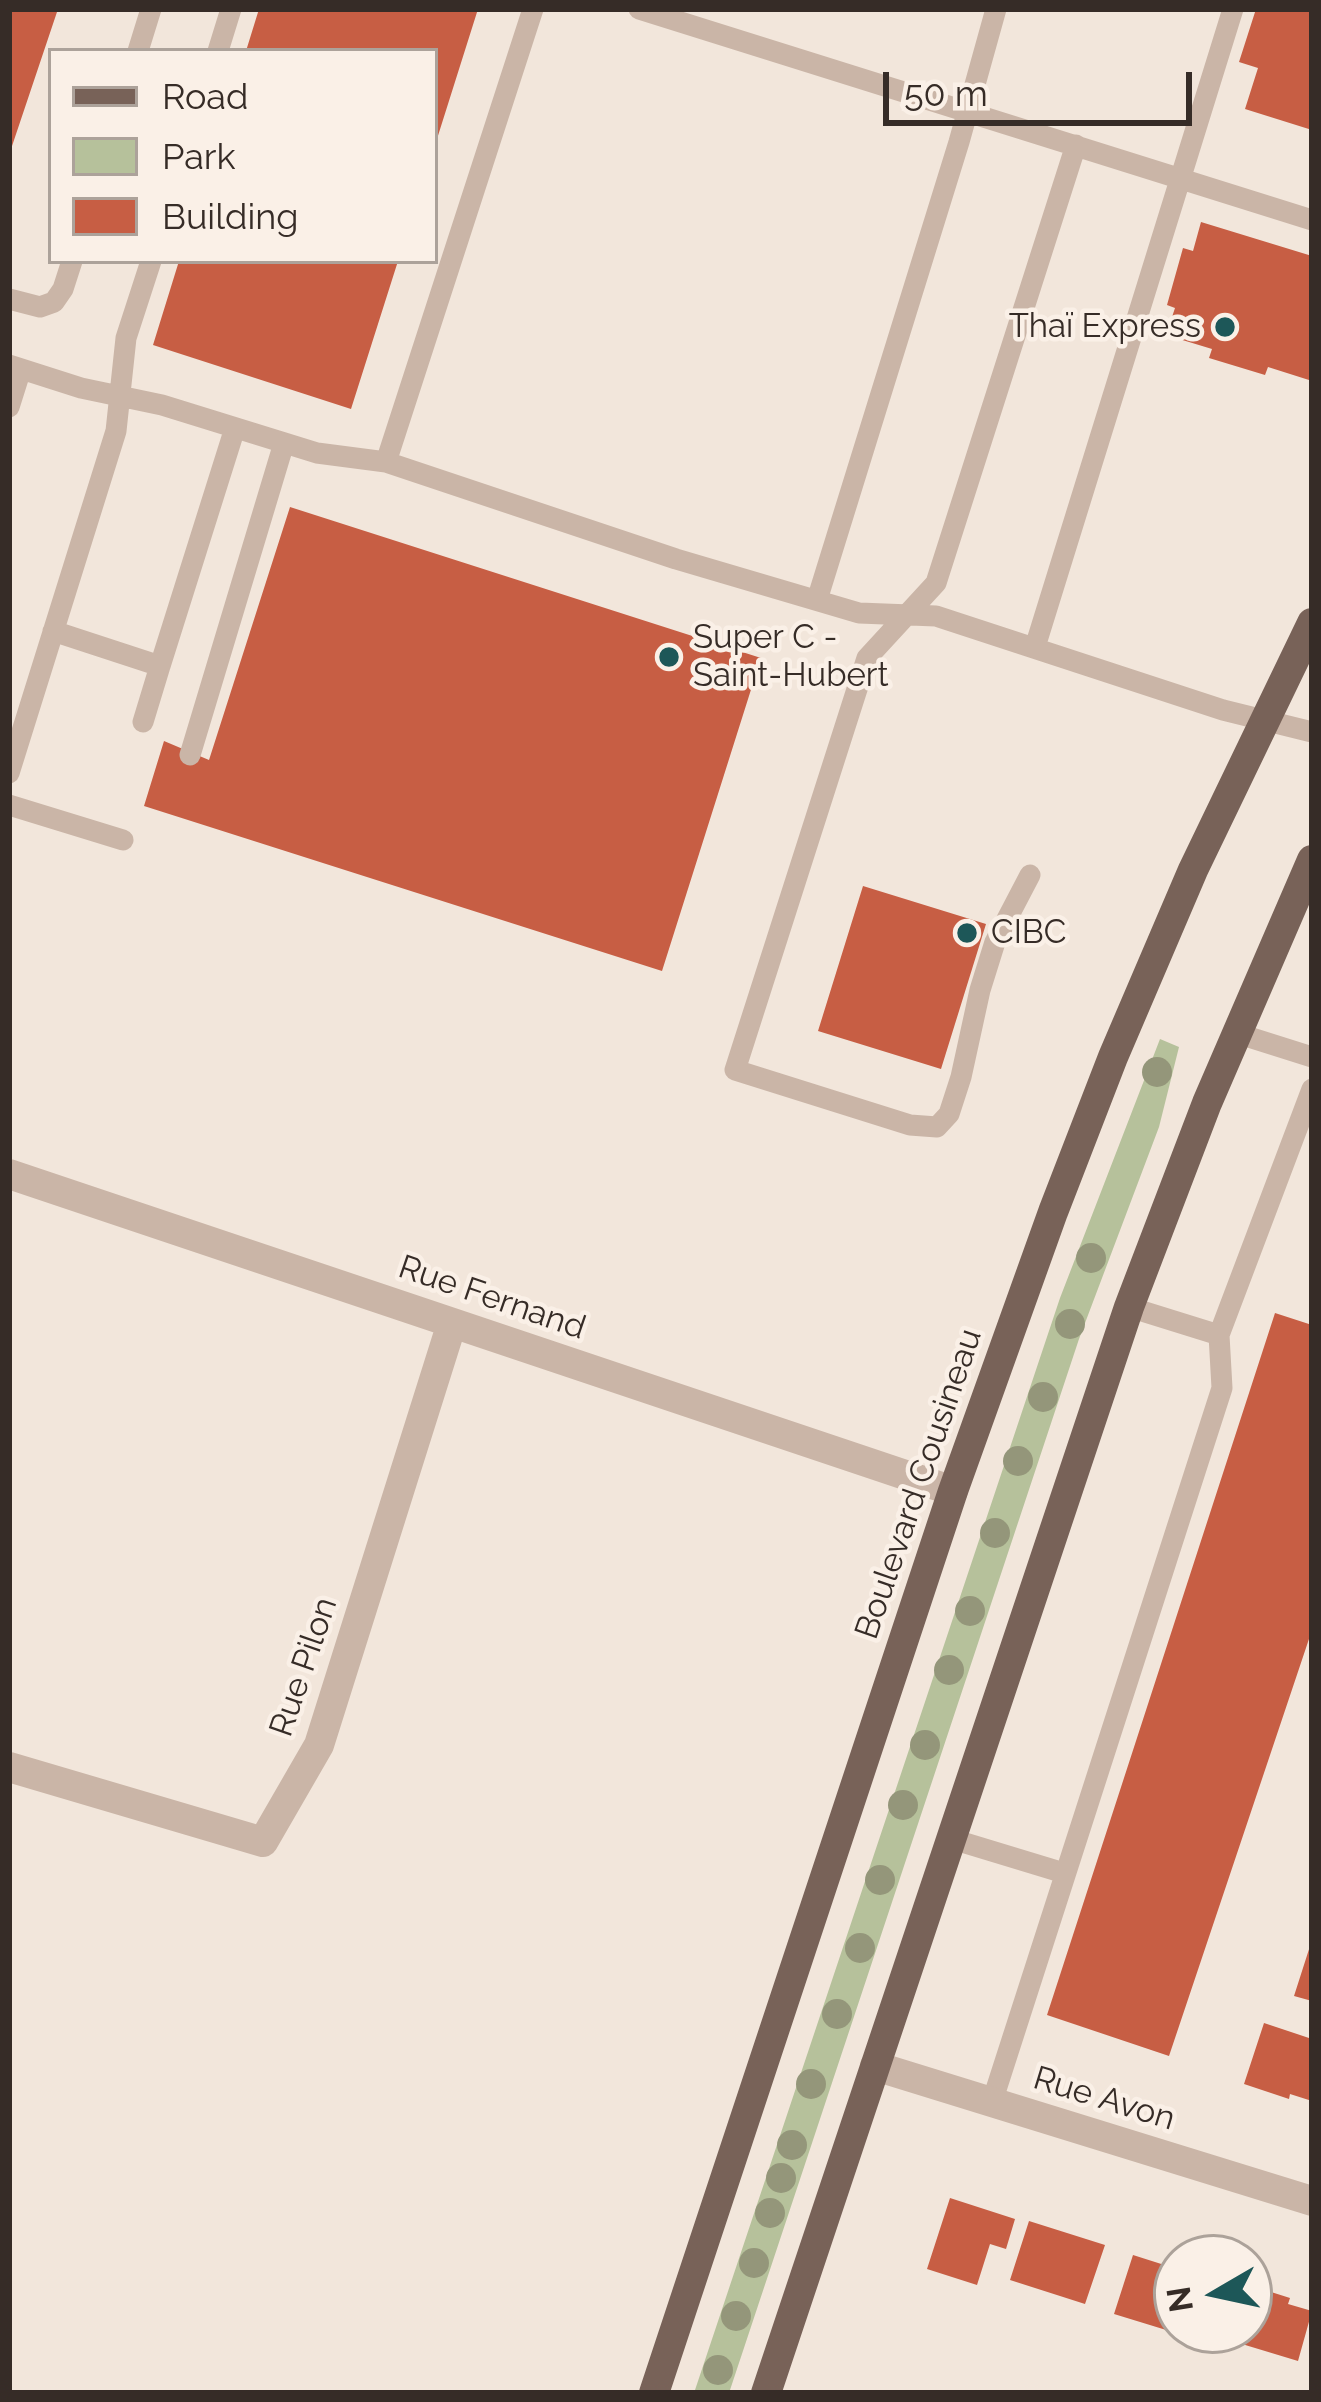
<!DOCTYPE html>
<meta charset="utf-8">
<style>
body{margin:0}
#map{position:relative;width:1321px;height:2402px;overflow:hidden;background:#f2e6db;font-family:Raleway,sans-serif}
canvas{display:block}
.frame{position:absolute;inset:0;border:12px solid #362c27;pointer-events:none}
.legend{position:absolute;left:48px;top:48px;width:390px;height:216px;box-sizing:border-box;background:#faf0e7;border:3px solid #aca29a;margin:0;padding:15px 21px;list-style:none;font-size:36px;color:#362c27}
.legend li{display:flex;align-items:center;gap:24px;height:60px}
.legend b{width:60px;border:3px solid #aca29a}
.north{position:absolute;left:1153px;top:2234px;width:120px;height:120px;box-sizing:border-box;background:#faf0e7;border:3px solid #aca29a;border-radius:50%;rotate:261deg;font-size:33px;font-weight:700;line-height:48px;text-align:center;color:#362c27}
.north::after{content:'';display:block;margin:auto;width:42px;height:54px;background:#1d5758;clip-path:polygon(50% 0,100% 100%,50% 72%,0 100%)}
.scale{position:absolute;left:883px;top:72px;width:309px;height:54px;box-sizing:border-box;border:6px solid #362c27;border-top:0;padding-left:15px;font-size:36px;line-height:42px;white-space:nowrap;color:#362c27;-webkit-text-stroke:9px #faf0e7;paint-order:stroke}
</style>
<div id="map">
<canvas width="1321" height="2402"></canvas>
<div class="frame"></div>
<ul class="legend">
<li><b style="height:15px;background:#786258"></b>Road</li>
<li><b style="height:33px;background:#b6c19b"></b>Park</li>
<li><b style="height:33px;background:#c75e44"></b>Building</li>
</ul>
<div class="north">N</div>
<div class="scale">50 m</div>
</div>
<script>
const context = document.querySelector('canvas').getContext('2d');
context.lineJoin = 'round';
function fill(path, color) { context.fillStyle = color; context.fill(path, 'evenodd'); }
const toPath = rows => new Path2D(rows.map(r => 'M' + r).join(''));
function trace(path, color, width, dash) { context.strokeStyle = color; context.lineWidth = width; context.lineCap = dash ? 'butt' : 'round'; context.setLineDash(dash || []); context.stroke(path); }
function write(font, color, halo, rows, align = 'center') {
  context.font = font + ' Raleway,sans-serif'; context.lineWidth = 9; context.setLineDash([]); context.textBaseline = 'middle'; context.strokeStyle = halo; context.fillStyle = color; for (const [text, x, y, turn = 0] of rows) {
    context.save(); context.translate(x, y); context.rotate((+turn || 0) * Math.PI / 180); context.textAlign = isNaN(turn) ? turn : align; if (halo) context.strokeText(text, 0, 0); context.fillText(text, 0, 0); context.restore();
  }
}
const green = toPath([
 [1160,1039,1179,1047,1159,1127,1079,1339,729,2393,694,2393,1060,1298]
]);
const building = toPath([
 [9,9,58,9,10,152,9,152],
 [259,9,478,9,436,142,435,51,246,51],
 [1256,9,1312,9,1312,130,1245,109,1258,68,1239,62],
 [1201,222,1312,256,1309,380,1268,367,1265,375,1209,358,1212,349,1166,335,1175,308,1167,305,1183,248,1193,251],
 [179,261,398,261,351,409,153,345],
 [290,507,761,658,662,971,144,806,164,741,209,760],
 [863,886,986,924,941,1069,818,1031],
 [1275,1313,1312,1325,1312,1630,1169,2056,1047,2015],
 [1311,1943,1312,1943,1312,2001,1294,1996],
 [1264,2023,1312,2039,1312,2101,1290,2094,1289,2099,1244,2084],
 [950,2198,1015,2219,1006,2249,990,2244,977,2285,927,2269],
 [1029,2221,1105,2245,1085,2304,1010,2280],
 [1133,2255,1177,2269,1177,2330,1191,2330,1189,2337,1114,2314],
 [1249,2285,1290,2298,1288,2304,1312,2311,1298,2361,1199,2331,1249,2330]
]);
const service = toPath([
 [639,9,1312,220],
 [138,51,151,9],
 [218,51,231,9],
 [9,299,40,307,54,302,63,289,72,261],
 [9,365,81,388,162,405,317,453,386,462,676,559,859,613,936,616,1223,710,1312,732],
 [9,407,21,369],
 [386,462,533,9],
 [817,600,959,142,996,9],
 [53,631,160,666,235,428],
 [1035,647,1233,9],
 [143,722,160,666],
 [190,755,284,443],
 [9,773,116,431,126,338,151,261],
 [9,805,123,840],
 [1030,875,995,942,980,990,961,1077,949,1114,937,1127,910,1125,735,1070,867,658,936,583,1076,145],
 [1236,1033,1312,1057],
 [1129,1307,1219,1335],
 [952,1839,1064,1873],
 [992,2102,1222,1388,1219,1335,1312,1089]
]);
const minor = toPath([
 [9,1174,953,1491],
 [9,1767,263,1842,319,1745,452,1323],
 [875,2066,1312,2201]
]);
const primary = toPath([
 [654,2393,953,1491,1053,1212,1113,1057,1193,870,1312,623],
 [766,2393,1129,1307,1207,1103,1312,860]
]);
const trees = [
 [1157,1072],
 [1091,1258],
 [1070,1324],
 [1043,1397],
 [1018,1461],
 [995,1533],
 [970,1611],
 [949,1670],
 [925,1745],
 [903,1805],
 [880,1880],
 [860,1948],
 [837,2014],
 [811,2084],
 [792,2145],
 [781,2178],
 [770,2213],
 [754,2263],
 [736,2316],
 [718,2370]
];
const markers = [
 [1225,327,12,"#1d5758"],
 [669,657,12,"#1d5758"],
 [967,933,12,"#1d5758"]
];
const poiNames = [
 ["Thaï Express",1201,327,"right"],
 ["Super C -",693,638],
 ["Saint-Hubert",693,676],
 ["CIBC",991,933]
];
const streetNames = [
 ["Rue Fernand",492,1298,19],
 ["Boulevard Cousineau",919,1484,-71],
 ["Rue Pilon",304,1667,-71],
 ["Rue Avon",1104,2099,17]
];
fill(green, '#b6c19b');
fill(building, '#c75e44');
trace(service, '#cab5a7', 21);
trace(minor, '#cab5a7', 30);
trace(primary, '#786258', 30);
context.fillStyle = '#94967a';
for (const [x, y] of trees) { context.beginPath(); context.arc(x, y, 15, 0, 2 * Math.PI); context.fill(); }
for (const [x, y, r, color] of markers) { const dot = new Path2D(); dot.arc(x, y, r, 0, 2 * Math.PI); context.fillStyle = color; context.fill(dot); trace(dot, '#faf0e7', 4.5); }
write('33px', '#362c27', '#faf0e7', poiNames, 'left');
write('33px', '#362c27', '#faf0e7', streetNames);
</script>
